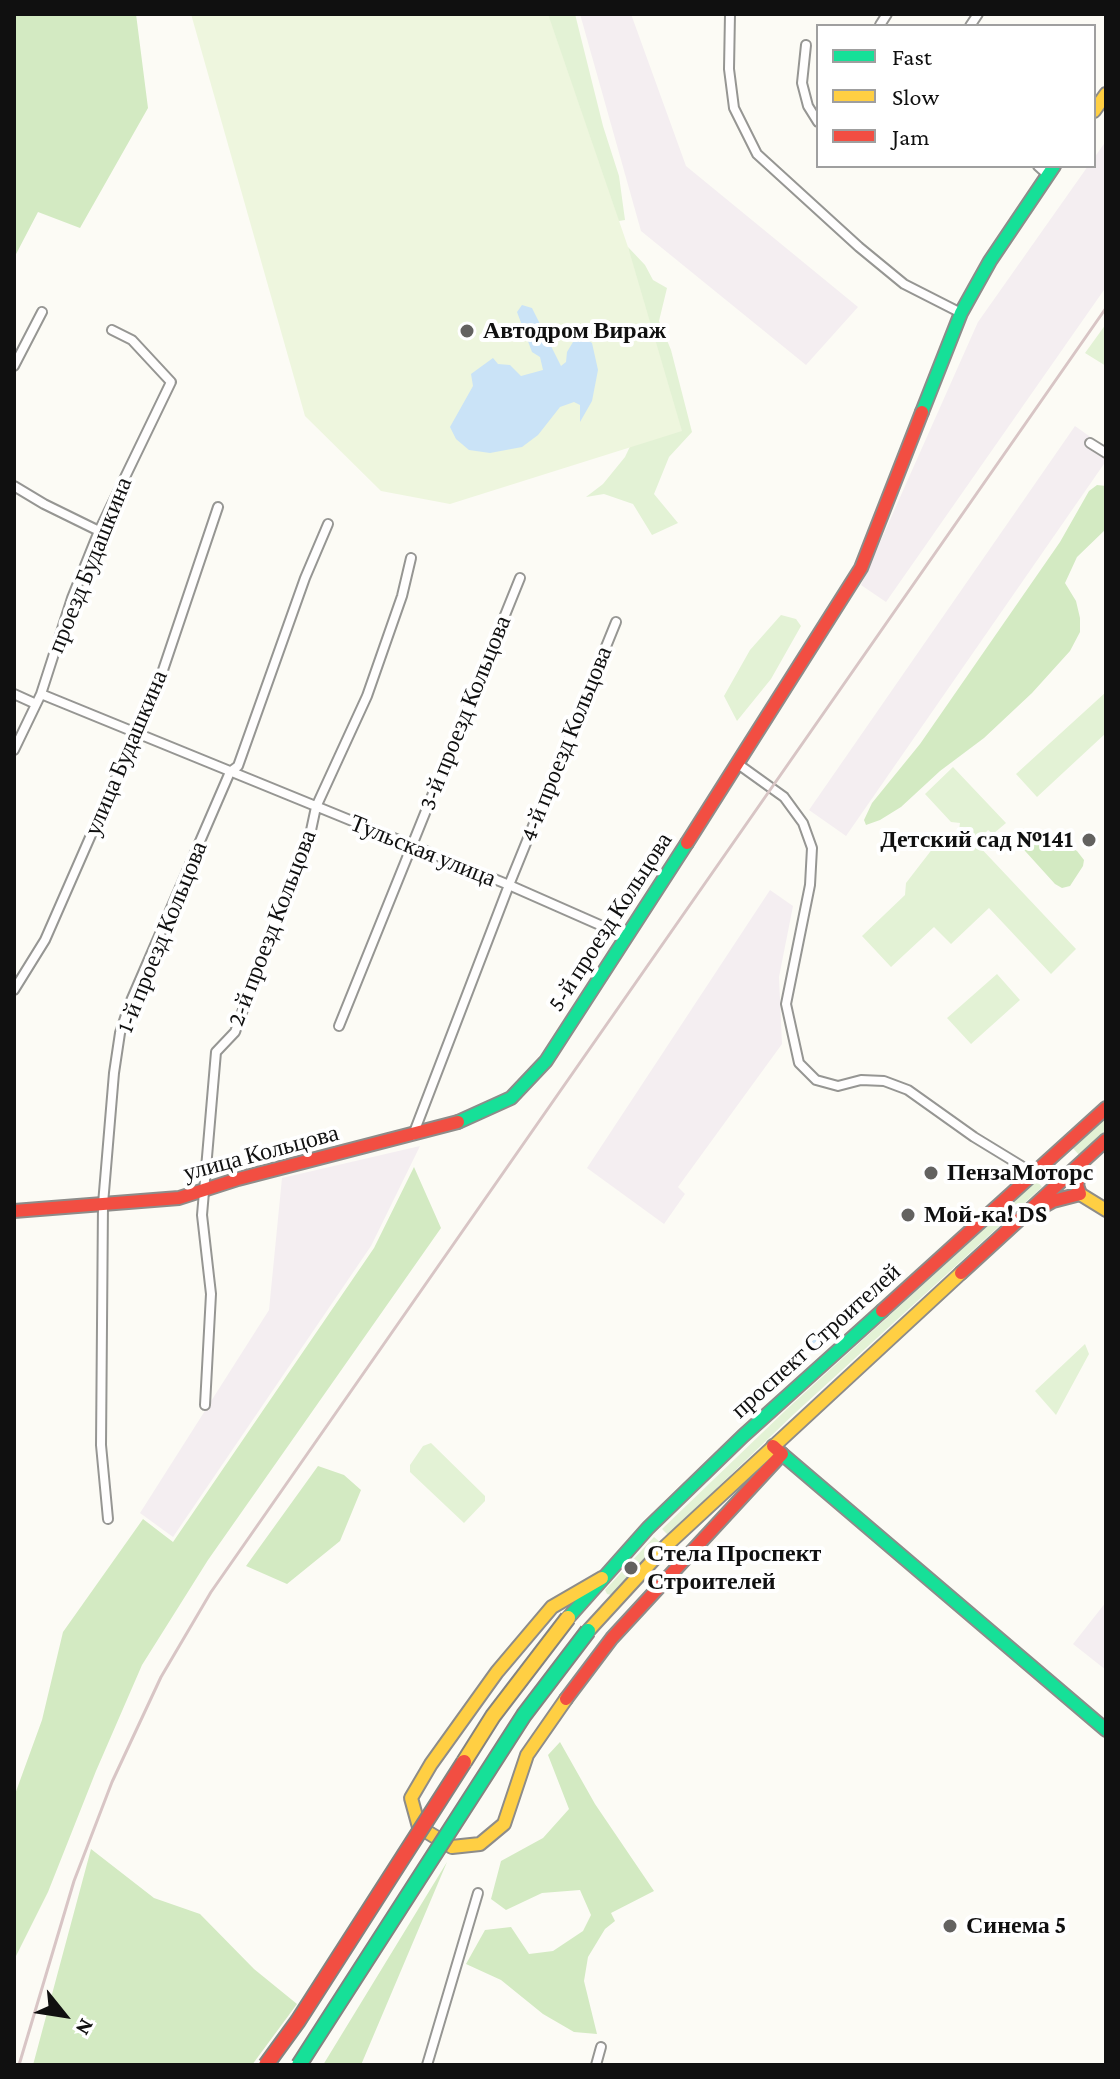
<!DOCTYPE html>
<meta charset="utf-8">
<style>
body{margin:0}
#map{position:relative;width:1120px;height:2079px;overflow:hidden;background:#fcfbf5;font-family:"Crimson Pro",serif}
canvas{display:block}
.frame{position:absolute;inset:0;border:16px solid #101010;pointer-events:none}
.legend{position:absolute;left:816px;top:24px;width:280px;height:144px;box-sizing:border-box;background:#fff;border:2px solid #9f9f9f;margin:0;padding:10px 14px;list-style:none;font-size:24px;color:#101010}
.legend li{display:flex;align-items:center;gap:16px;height:40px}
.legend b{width:40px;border:2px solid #9f9f9f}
.north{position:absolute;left:24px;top:1975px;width:80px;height:80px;-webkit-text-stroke:6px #fff;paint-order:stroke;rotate:120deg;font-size:22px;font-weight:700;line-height:32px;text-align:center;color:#101010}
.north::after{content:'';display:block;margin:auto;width:28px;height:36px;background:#101010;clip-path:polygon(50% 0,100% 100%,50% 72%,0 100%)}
</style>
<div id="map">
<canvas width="1120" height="2079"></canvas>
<div class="frame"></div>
<ul class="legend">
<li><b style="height:10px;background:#16e098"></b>Fast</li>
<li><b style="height:10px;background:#ffcf43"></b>Slow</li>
<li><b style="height:10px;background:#f24e42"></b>Jam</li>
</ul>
<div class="north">N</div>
</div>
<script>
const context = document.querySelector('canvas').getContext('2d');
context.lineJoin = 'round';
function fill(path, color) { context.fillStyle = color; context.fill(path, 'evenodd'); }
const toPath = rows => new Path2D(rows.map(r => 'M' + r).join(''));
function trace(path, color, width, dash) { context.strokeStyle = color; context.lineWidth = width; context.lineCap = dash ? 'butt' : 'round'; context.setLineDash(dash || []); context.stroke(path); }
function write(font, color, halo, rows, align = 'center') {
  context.font = font + ' "Crimson Pro",serif'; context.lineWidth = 8; context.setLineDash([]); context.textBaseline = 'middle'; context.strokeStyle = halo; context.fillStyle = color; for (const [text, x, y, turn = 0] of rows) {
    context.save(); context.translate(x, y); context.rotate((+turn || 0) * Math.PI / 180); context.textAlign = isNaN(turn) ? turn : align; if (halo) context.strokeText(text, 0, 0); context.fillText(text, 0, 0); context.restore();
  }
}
const industrial = toPath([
 [580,14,631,14,686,166,858,307,806,365,641,231],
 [1106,141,1106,287,886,602,861,585,978,322,1088,166,1094,166,1094,158],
 [1075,426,1106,448,1106,461,846,836,809,810],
 [770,890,793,906,779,977,782,1044,678,1187,685,1194,664,1224,587,1168],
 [420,1146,371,1246,173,1537,140,1513,269,1310,282,1178],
 [1106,1602,1106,1670,1073,1644]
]);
const green = toPath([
 [542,14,575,14,603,126,619,176,625,220,607,223],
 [628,247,645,265,653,280,667,288,659,321,671,350,692,432,669,457,654,494,678,523,652,535,633,504,604,494,586,497,603,484,625,457,645,415],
 [1106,324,1106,366,1085,353],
 [781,615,796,619,801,626,771,679,737,721,724,696,750,650],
 [1106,692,1106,733,1037,797,1016,774],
 [953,767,1006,823,993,834,988,830,976,843,1076,949,1051,974,989,908,951,944,934,927,891,967,862,936,905,895,906,883,940,839,958,837,960,823,951,822,925,794],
 [997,974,1020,1000,971,1044,947,1018],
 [1106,1117,1106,1130,1079,1155,1072,1147],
 [1037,1181,1042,1187,794,1414,668,1535,662,1529,788,1408],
 [1085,1344,1089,1354,1056,1415,1035,1391],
 [431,1443,485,1496,485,1501,464,1523,410,1472,410,1465,423,1446],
 [654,1537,660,1542,611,1595,607,1594,605,1590]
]);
const forest = toPath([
 [14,14,136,14,148,108,80,228,38,212,14,258],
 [1097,485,1106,486,1106,529,1077,557,1065,583,1076,601,1080,618,1080,632,1070,651,1032,693,984,738,940,771,901,807,880,820,866,825,864,820,872,803,920,744,1060,542,1089,491],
 [1020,832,1059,841,1077,851,1084,860,1083,866,1070,886,1062,888,1055,884,1016,841,1015,834],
 [414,1167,441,1228,208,1560,142,1665,96,1771,48,1892,14,1960,14,1797,42,1720,63,1632,143,1519,173,1542,374,1248],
 [318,1466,344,1475,361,1490,340,1541,287,1584,246,1566],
 [560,1742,595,1804,654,1891,611,1913,615,1921,605,1929,588,1957,584,1981,597,2034,574,2032,543,2014,501,1980,466,1964,485,1930,511,1927,529,1954,553,1951,583,1931,591,1915,580,1890,542,1893,506,1910,491,1899,501,1861,543,1838,569,1809,548,1755],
 [91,1849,154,1898,200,1914,254,1969,297,2004,252,2065,33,2065],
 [447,1862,361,2065,323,2065]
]);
const pitch = toPath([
 [191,14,548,14,628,247,682,431,450,504,381,491,305,416]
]);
const water = toPath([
 [522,305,532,308,561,366,566,362,567,352,573,342,584,338,592,343,598,370,592,401,580,422,580,405,574,402,560,407,538,435,522,447,490,453,469,450,456,439,450,427,473,386,471,374,493,358,498,364,510,365,521,376,543,370,540,357,532,352,517,312]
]);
const stream = toPath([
 [743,1405,857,1303]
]);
const street = toPath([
 [730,14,729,69,734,108,757,154,859,247,904,284,961,313],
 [880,25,887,14],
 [970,26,978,14],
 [806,45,802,83,808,106,818,122],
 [1038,166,1048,175],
 [14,366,42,312],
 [1090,443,1106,453],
 [14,486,44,504,99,531],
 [14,694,36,704],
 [41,694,509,885,627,937],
 [14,750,41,694,72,598,99,531,171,382,132,340,112,330],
 [738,764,784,797,803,823,812,848,810,885,786,1004,799,1063,816,1080,838,1086,861,1080,884,1081,908,1090,974,1137,1033,1173],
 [14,990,45,940,162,673,218,507],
 [339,1026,520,578],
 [413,1135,509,885,616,622],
 [205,1405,211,1294,202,1215,216,1052,235,1032,279,909,310,835,316,807,367,696,402,596,411,558],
 [108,1519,101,1445,103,1204,114,1073,120,1033,130,1003,230,772,238,766,305,578,328,524],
 [427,2065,478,1893],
 [596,2065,601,2047]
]);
const fast = toPath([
 [922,412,961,313,990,261,1054,166],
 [458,1122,511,1098,546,1061,687,843],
 [782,1454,1106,1730],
 [568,1618,648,1528,743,1436,882,1311]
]);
const slow = toPath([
 [1094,111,1106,94],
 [1080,1194,1106,1210],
 [588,1631,667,1545,961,1273],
 [566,1699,527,1755,504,1824,480,1844,452,1847,419,1827,411,1798,431,1764,497,1672,552,1607,602,1578]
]);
const jam = toPath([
 [687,843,861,568,922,412],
 [1080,1194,1077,1185,1083,1162],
 [14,1211,179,1198,238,1179,458,1122],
 [1035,1211,1053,1201,1080,1194],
 [961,1273,1106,1140],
 [882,1311,1106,1108],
 [566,1699,612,1638,782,1454,773,1446]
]);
const rail = toPath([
 [19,2065,74,1881,112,1782,161,1677,211,1592,1106,308]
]);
const fastBridge = toPath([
 [299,2065,524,1715,588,1631]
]);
const slowBridge = toPath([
 [464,1762,493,1716,568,1618]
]);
const jamBridge = toPath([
 [266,2065,298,2021,464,1762]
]);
const markers = [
 [467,331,8,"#636260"],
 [1089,840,8,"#636260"],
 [931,1173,8,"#636260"],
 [908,1215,8,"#636260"],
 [631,1568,8,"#636260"],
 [950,1926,8,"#636260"]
];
const poiNames = [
 ["Автодром Вираж",483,331],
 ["Детский сад №141",1073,840,"right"],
 ["ПензаМоторс",947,1173],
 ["Мой-ка! DS",924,1215],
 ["Стела Проспект",647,1554],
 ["Строителей",647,1582],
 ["Синема 5",966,1926]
];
const streetNames = [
 ["проезд Будашкина",90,565,-68],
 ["3-й проезд Кольцова",465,713,-68],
 ["4-й проезд Кольцова",566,744,-68],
 ["улица Будашкина",126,753,-67],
 ["Тульская улица",423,851,22],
 ["5-й проезд Кольцова",610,922,-57],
 ["2-й проезд Кольцова",272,928,-69],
 ["1-й проезд Кольцова",162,937,-68],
 ["улица Кольцова",261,1153,-15],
 ["проспект Строителей",816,1341,-42]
];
fill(industrial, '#f4eef1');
fill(green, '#e3f2d5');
fill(forest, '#d3eac2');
fill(pitch, '#eef6de');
fill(water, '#cae3f7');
trace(stream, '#cae3f7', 3);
trace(street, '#969693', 12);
trace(fast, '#8d8c8a', 16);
trace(slow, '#8d8c8a', 16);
trace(jam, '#8d8c8a', 16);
trace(street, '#fffefe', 8);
trace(fast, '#16e098', 12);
trace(slow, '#ffcf43', 12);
trace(jam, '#f24e42', 12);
trace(rail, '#d8c5c5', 3);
trace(fastBridge, '#848380', 18, []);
trace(slowBridge, '#848380', 18, []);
trace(jamBridge, '#848380', 18, []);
trace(fastBridge, '#16e098', 14);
trace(slowBridge, '#ffcf43', 14);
trace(jamBridge, '#f24e42', 14);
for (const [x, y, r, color] of markers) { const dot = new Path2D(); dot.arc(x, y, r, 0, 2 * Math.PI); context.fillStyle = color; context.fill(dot); trace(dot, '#fff', 3); }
write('bold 24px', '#101010', '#fff', poiNames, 'left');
write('24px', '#101010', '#fff', streetNames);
</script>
